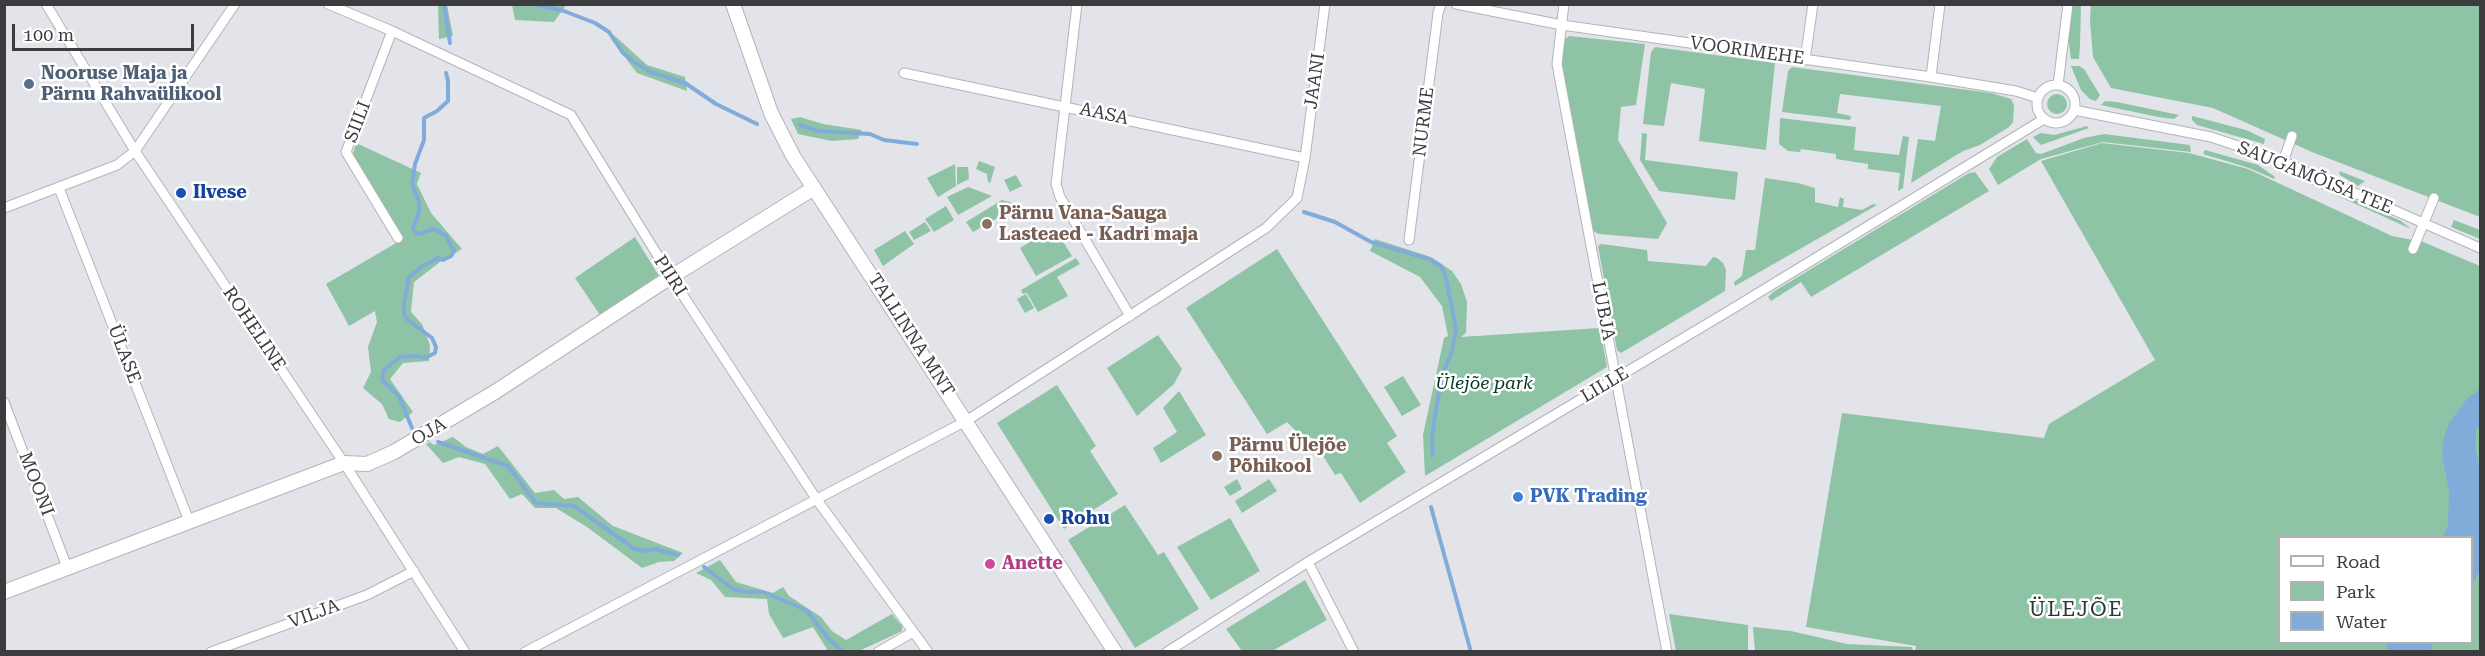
<!DOCTYPE html>
<meta charset="utf-8">
<style>
body{margin:0}
#map{position:relative;width:2485px;height:656px;overflow:hidden;background:#e2e4e9;font-family:"Roboto Serif",serif}
canvas{display:block}
.frame{position:absolute;inset:0;border:6px solid #3c3c3e;pointer-events:none}
.legend{position:absolute;left:2278px;top:536px;width:195px;height:108px;box-sizing:border-box;background:#fff;border:2px solid #b1b1b2;margin:0;padding:8px 10px;list-style:none;font-size:18px;color:#3c3c3e}
.legend li{display:flex;align-items:center;gap:12px;height:30px}
.legend b{width:30px;border:2px solid #b1b1b2}
.scale{position:absolute;left:12px;top:24px;width:182px;height:27px;box-sizing:border-box;border:3px solid #3c3c3e;border-top:0;padding-left:8px;font-size:18px;line-height:21px;white-space:nowrap;color:#3c3c3e;-webkit-text-stroke:4px #fff;paint-order:stroke}
</style>
<div id="map">
<canvas width="2485" height="656"></canvas>
<div class="frame"></div>
<ul class="legend">
<li><b style="height:8px;background:#fff"></b>Road</li>
<li><b style="height:16px;background:#8ec3a6"></b>Park</li>
<li><b style="height:16px;background:#81acd9"></b>Water</li>
</ul>
<div class="scale">100 m</div>
</div>
<script>
const context = document.querySelector('canvas').getContext('2d');
context.lineJoin = 'round';
function fill(path, color) { context.fillStyle = color; context.fill(path, 'evenodd'); }
const toPath = rows => new Path2D(rows.map(r => 'M' + r).join(''));
function trace(path, color, width, dash) { context.strokeStyle = color; context.lineWidth = width; context.lineCap = dash ? 'butt' : 'round'; context.setLineDash(dash || []); context.stroke(path); }
function write(font, color, halo, rows, align = 'center') {
  context.font = font + ' "Roboto Serif",serif'; context.lineWidth = 5; context.setLineDash([]); context.textBaseline = 'middle'; context.strokeStyle = halo; context.fillStyle = color; for (const [text, x, y, turn = 0] of rows) {
    context.save(); context.translate(x, y); context.rotate((+turn || 0) * Math.PI / 180); context.textAlign = isNaN(turn) ? turn : align; if (halo) context.strokeText(text, 0, 0); context.fillText(text, 0, 0); context.restore();
  }
}
const green = toPath([
 [2091,4,2480,5,2480,217,2312,152,2213,108,2111,88,2093,57,2090,21],
 [438,5,447,5,453,36,439,39],
 [512,5,512,4,566,5,554,22,515,20],
 [2072,5,2081,5,2080,45,2079,59,2071,59,2068,35],
 [615,36,647,65,685,77,687,91,637,73,611,39],
 [1569,36,1645,44,1636,105,1621,107,1618,140,1667,223,1658,239,1599,234,1593,231,1562,67,1564,40],
 [1655,47,1775,63,1766,150,1699,141,1705,89,1671,83,1664,126,1643,124,1651,52],
 [2071,66,2079,66,2084,69,2100,95,2096,101,2090,99,2081,90],
 [1792,67,1991,93,2011,99,2014,105,2013,122,2009,127,1980,145,1963,151,1911,183,1918,139,1935,141,1941,106,1840,94,1837,113,1851,116,1850,120,1782,112,1788,71],
 '2047 104a10 10 0 1 1 20 0a10 10 0 1 1-20 0Z',
 [2105,101,2117,102,2179,115,2174,119,2158,117,2101,105],
 [2192,116,2246,130,2265,139,2264,144,2197,125,2192,120],
 [800,117,823,124,862,130,858,139,832,141,798,134,791,119],
 [1780,118,1856,127,1854,150,1899,155,1903,136,1909,137,1903,188,1898,191,1900,173,1868,169,1868,164,1836,159,1836,154,1801,149,1800,152,1788,151,1779,144],
 [2087,126,2089,128,2041,145,2033,137,2041,133,2054,135],
 [1642,133,1647,134,1645,160,1738,172,1735,200,1659,191,1640,160],
 [2104,134,2190,145,2191,152,2103,142,2041,159,1998,185,1989,169,1997,157,2027,139,2036,153,2041,154,2084,138],
 [356,143,421,173,417,184,431,213,462,249,440,262,414,282,411,312,422,324,430,345,429,361,403,363,390,379,413,412,400,422,389,419,382,404,363,388,371,372,368,347,377,322,375,311,349,326,326,284,403,239,353,154],
 [2102,143,2189,153,2248,169,2392,236,2423,242,2480,266,2480,651,1915,652,1916,646,1806,627,1842,413,2044,438,2049,424,2155,360,2041,161],
 [2280,538,2472,538,2472,642,2280,642],
 [2205,150,2258,165,2275,177,2274,179,2249,168,2203,154],
 [979,161,995,167,990,183,988,182,987,174,976,169],
 [955,164,956,186,938,197,927,178],
 [957,167,968,167,969,179,957,185],
 [2339,171,2365,181,2358,186,2340,175],
 [1975,172,1989,191,1811,297,1801,282,1771,301,1768,297,1773,292,1969,173],
 [1016,175,1022,186,1010,192,1004,180],
 [2296,177,2304,177,2401,221,2411,229],
 [1765,178,1798,183,1815,188,1815,202,1838,207,1840,197,1844,199,1843,207,1862,210,1873,204,1877,205,1735,286,1734,282,1742,276,1746,250,1755,250],
 [968,187,992,196,958,215,947,197],
 [1002,200,1020,205,973,232,966,222],
 [946,206,954,220,934,232,925,219],
 [2454,220,2480,230,2480,239,2451,227],
 [925,222,931,231,914,240,909,232],
 [1054,227,1072,256,1036,276,1020,248],
 [905,231,914,244,883,266,874,250],
 [635,237,659,276,600,315,575,278],
 [1375,239,1431,257,1452,271,1461,284,1467,302,1466,333,1461,337,1600,328,1607,367,1425,476,1423,435,1444,338,1448,336,1442,306,1420,277,1370,251],
 [1601,244,1647,250,1648,261,1706,266,1713,257,1717,258,1723,263,1726,270,1725,291,1621,353,1617,350,1598,246],
 [1277,249,1397,436,1387,443,1406,472,1360,503,1341,473,1335,475,1312,438,1298,433,1287,422,1267,434,1186,308],
 [1076,258,1080,264,1057,277,1068,296,1038,312,1027,293,1023,294,1021,290],
 [1026,294,1034,308,1025,313,1017,299],
 [1158,335,1182,369,1174,384,1137,416,1107,368],
 [1403,376,1421,405,1402,416,1384,387],
 [1057,385,1096,446,1090,451,1118,494,1064,529,997,423],
 [1179,391,1206,435,1161,463,1153,448,1177,432,1163,408],
 [453,437,466,447,483,454,498,446,535,493,554,490,564,499,578,497,613,526,683,553,674,561,659,562,642,568,587,527,556,508,535,508,522,494,510,499,485,464,459,457,443,463,426,444,430,442,434,445],
 [1237,479,1242,489,1230,496,1224,487],
 [1269,479,1277,491,1242,513,1235,501],
 [1125,505,1158,555,1164,552,1199,609,1135,648,1068,540],
 [1230,518,1260,571,1211,600,1177,547],
 [720,560,736,582,773,593,783,587,789,596,821,617,832,631,846,640,892,614,902,626,902,631,859,651,828,651,813,627,783,638,769,614,767,599,725,597,711,580,696,573],
 [1305,580,1327,620,1272,651,1242,651,1226,629],
 [1669,614,1748,625,1748,651,1676,651],
 [1753,627,1791,631,1847,644,1912,647,1913,651,1755,651]
]);
const water = toPath([
 [2480,389,2480,425,2476,430,2475,447,2480,469,2480,570,2472,585,2472,538,2443,537,2448,525,2449,491,2442,455,2444,437,2449,423,2467,399],
 [2388,643,2388,642,2433,643,2430,651,2386,651]
]);
const stream = toPath([
 [444,4,450,43],
 [534,4,564,11,595,23,609,32,623,53,637,64,651,72,685,83,716,104,757,124],
 [800,125,818,131,870,134,884,140,917,144],
 [1304,212,1335,222,1371,242,1429,259,1441,266,1446,278,1456,329,1452,351,1443,373,1436,409,1432,437,1433,455],
 [412,428,399,396,382,380,384,370,400,357,417,356,425,358,435,353,436,347,432,338,408,320,404,314,404,304,409,277,423,266,438,258,443,260,451,256,454,251,446,236,435,229,418,234,413,229,419,212,419,202,412,184,415,164,424,140,424,118,437,111,448,101,448,81,446,73],
 [438,442,508,466,536,503,574,506,635,549,646,551,655,549,678,555],
 [1431,507,1471,652],
 [704,567,733,589,745,592,763,592,806,610,828,638,843,652]
]);
const street = toPath([
 [46,4,135,151,344,463,465,652],
 [328,4,392,31,571,115,671,277,817,500,928,652],
 [1077,4,1056,184,1060,197,1130,316],
 [1456,4,1562,25,1931,77,2016,91,2038,98],
 [1564,4,1557,64,1667,652],
 [392,31,346,152,398,238],
 [1805,60,1813,4],
 [904,73,1305,158],
 [1931,77,1940,4],
 [2058,85,2068,4],
 '2037 104a19 19 0 1 1 38 0a19 19 0 1 1-38 0Z',
 [2074,110,2211,137,2280,160,2480,248],
 [2283,162,2292,136],
 [59,188,189,521],
 [4,208,117,165,135,151,235,4],
 [1409,240,1438,13,1441,4],
 [2413,249,2434,198],
 [4,402,67,567],
 [1308,562,1354,652],
 [211,652,367,595,414,571],
 [525,652,966,421,1266,228,1297,198,1305,158,1325,4],
 [878,652,913,632],
 [1167,652,1308,562,1727,312,2044,119]
]);
const secondary = toPath([
 [733,4,771,113,793,156,1115,652],
 [4,592,344,463,367,464,394,452,495,392,666,280,814,188]
]);
const markers = [
 [29,84,6,"#5c6f8a"],
 [181,193,6,"#1a4fb4"],
 [987,224,6,"#8d6e63"],
 [1217,456,6,"#8d6e63"],
 [1518,497,6,"#3f7fe0"],
 [1049,519,6,"#1a4fb4"],
 [990,564,6,"#d1479c"]
];
const streetNames = [
 ["VOORIMEHE",1747,51,8],
 ["JAANI",1315,81,-82],
 ["AASA",1104,114,12],
 ["SIILI",358,122,-69],
 ["NURME",1424,122,-83],
 ["SAUGAMÕISA TEE",2315,178,22],
 ["PIIRI",670,276,57],
 ["LUBJA",1603,311,79],
 ["ROHELINE",254,329,56],
 ["TALLINNA MNT",911,335,57],
 ["ÜLASE",124,354,69],
 ["LILLE",1605,385,-31],
 ["OJA",429,432,-30],
 ["MOONI",36,484,69],
 ["VILJA",314,614,-20]
];
const serviceNames = [
 ["Nooruse Maja ja",41,74],
 ["Pärnu Rahvaülikool",41,95]
];
const transitNames = [
 ["Ilvese",193,193],
 ["Rohu",1061,519]
];
const educationNames = [
 ["Pärnu Vana-Sauga",999,214],
 ["Lasteaed - Kadri maja",999,235],
 ["Pärnu Ülejõe",1229,446],
 ["Põhikool",1229,467]
];
const parkNames = [
 ["Ülejõe park",1484,384]
];
const shopNames = [
 ["PVK Trading",1530,497]
];
const hotelNames = [
 ["Anette",1002,564]
];
const quarterNames = [
 ["ÜLEJÕE",2076,610]
];
fill(green, '#8ec3a6');
fill(water, '#81acd9');
trace(stream, '#81acd9', 4);
trace(street, '#b3b4b9', 11);
trace(secondary, '#b3b4b9', 16);
trace(street, '#fff', 9);
trace(secondary, '#fff', 14);
for (const [x, y, r, color] of markers) { const dot = new Path2D(); dot.arc(x, y, r, 0, 2 * Math.PI); context.fillStyle = color; context.fill(dot); trace(dot, '#fff', 2); }
write('18px', '#3c3c3e', '#fff', streetNames);
write('bold 18px', '#4e5e75', '#fff', serviceNames, 'left');
write('bold 18px', '#164399', '#fff', transitNames, 'left');
write('bold 18px', '#785e54', '#fff', educationNames, 'left');
write('italic 18px', '#003520', '#fff', parkNames);
write('bold 18px', '#366cbe', '#fff', shopNames, 'left');
write('bold 18px', '#b23c85', '#fff', hotelNames, 'left');
context.letterSpacing = '1.5px';
write('21px', '#323337', '#fff', quarterNames);
context.letterSpacing = '0px';
</script>
